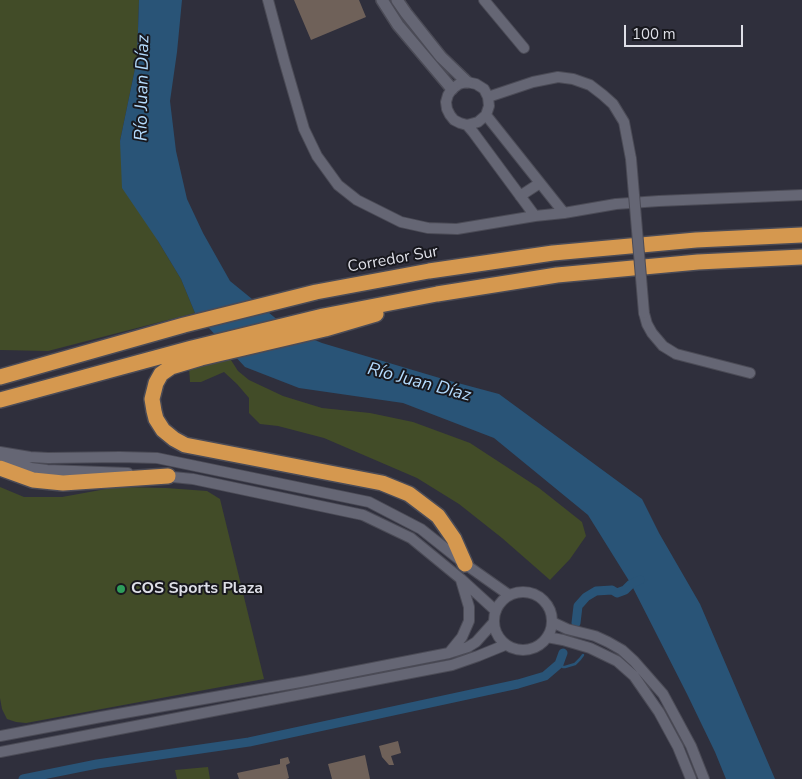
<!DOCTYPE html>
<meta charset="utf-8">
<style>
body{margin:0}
#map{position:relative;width:802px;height:779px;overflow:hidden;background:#2f2f3c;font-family:"Nunito Sans",sans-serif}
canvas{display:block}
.scale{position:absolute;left:624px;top:25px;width:119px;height:22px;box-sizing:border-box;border:2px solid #dedfe7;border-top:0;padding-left:6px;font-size:15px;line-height:18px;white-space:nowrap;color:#dedfe7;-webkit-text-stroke:4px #18181e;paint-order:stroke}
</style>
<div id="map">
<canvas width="802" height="779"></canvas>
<div class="scale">100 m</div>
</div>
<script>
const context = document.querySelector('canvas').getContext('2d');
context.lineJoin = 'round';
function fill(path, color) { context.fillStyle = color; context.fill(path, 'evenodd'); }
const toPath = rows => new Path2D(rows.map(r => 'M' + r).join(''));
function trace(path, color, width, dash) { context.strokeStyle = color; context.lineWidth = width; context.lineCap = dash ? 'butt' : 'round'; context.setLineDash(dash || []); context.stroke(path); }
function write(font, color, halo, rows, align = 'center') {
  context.font = font + ' "Nunito Sans",sans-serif'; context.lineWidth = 4; context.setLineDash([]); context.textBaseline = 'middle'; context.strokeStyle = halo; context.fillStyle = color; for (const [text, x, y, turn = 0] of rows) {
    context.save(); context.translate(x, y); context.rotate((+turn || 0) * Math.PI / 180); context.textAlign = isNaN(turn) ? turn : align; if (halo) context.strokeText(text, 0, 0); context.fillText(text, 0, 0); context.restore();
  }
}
const green = toPath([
 [0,0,139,0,137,59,120,141,158,241,181,279,195,313,48,351,0,350],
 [229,357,238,371,249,380,283,396,322,408,370,413,413,422,470,443,539,488,582,522,586,536,570,559,550,580,502,538,459,504,417,478,324,438,278,426,260,424,249,413,249,398,237,384,224,372,201,382,190,382,189,367],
 [0,487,24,497,62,497,117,487,166,488,207,491,220,499,264,679,26,723,16,722,7,719,2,709,0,698],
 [208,767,210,779,177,779,175,770]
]);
const water = toPath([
 [139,0,182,0,177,52,170,101,176,151,187,199,203,233,230,281,290,330,322,343,443,379,499,394,642,499,659,533,700,604,775,779,726,779,715,752,687,694,631,584,588,515,494,438,403,403,299,388,245,367,195,313,181,279,158,241,122,188,120,141,137,59]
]);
const stream = toPath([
 [559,664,563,667,565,667,575,664,580,659,583,655]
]);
const canal = toPath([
 [576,623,578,606,586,597,596,591,612,590,617,593,625,590,631,584,640,580],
 [23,779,97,764,249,742,518,684,545,676,559,664,563,653]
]);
const building = toPath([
 [294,0,359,0,366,17,311,40],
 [398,741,401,753,391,756,394,765,389,765,382,757,379,746],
 [365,755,370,779,332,779,328,764],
 [288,757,290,763,286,765,289,778,287,779,239,779,237,773,280,764,280,759]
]);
const minor = toPath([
 [268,0,284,60,304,129,317,156,338,185,357,200,401,222,428,228,457,229,535,216,564,213,616,204,659,201,802,195],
 [484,0,524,48],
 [488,97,533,82,558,77,573,79,590,85,603,95,613,104,624,122,631,159],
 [486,115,564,213],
 [467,125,478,122,486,115,489,106,488,97,484,89,476,84,467,82,459,84,452,89,448,95,446,102,447,109,450,115,454,120,460,123,467,125,473,132,535,216],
 [520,196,540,183],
 [644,313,647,324,652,333,663,346,676,354,750,373],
 [0,452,30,457,48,458,120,457,157,458,369,502,421,529,465,564,509,595],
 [3,456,15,462,31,468,47,470,128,473],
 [163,476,193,479,363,515,411,538,461,579,496,611],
 '494 621a29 29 0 1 1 58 0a29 29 0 1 1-58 0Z',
 [552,622,567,629,595,636,608,642,622,650,634,661,663,694,691,746,704,779],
 [547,637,563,640,590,648,617,661,634,676,659,712,678,747,691,779],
 [449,653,462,637,469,621,469,607,461,580],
 [0,736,101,717,306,681,449,653,468,647,476,642,494,622],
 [0,752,452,665,478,656,505,645]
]);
const tertiary = toPath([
 [382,0,398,25,452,89],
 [397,0,406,13,441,57,467,82]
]);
const motorway = toPath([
 [376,314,325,329,201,358,171,367,161,374,156,383,152,399,154,411,156,419,163,430,174,439,185,445,382,483,409,494,438,516,454,539,465,564],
 [0,377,184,325,316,292,429,271,553,253,696,240,802,235],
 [0,400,192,348,323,316,437,294,557,275,698,262,802,257],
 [0,468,33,480,63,483,168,476]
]);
const minorBridge = toPath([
 [631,159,644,313]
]);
const markers = [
 [121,589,5,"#2e9e5b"]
];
const streetNames = [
 ["Corredor Sur",393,260,-10]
];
const poiNames = [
 ["COS Sports Plaza",131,589]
];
const waterNames = [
 ["Río Juan Díaz",143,88,-89],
 ["Río Juan Díaz",419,383,15]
];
fill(green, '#424c28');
fill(water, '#295477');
trace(stream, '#295477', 2.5);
trace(canal, '#295477', 9);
fill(building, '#6f6159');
trace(minor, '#4b4b56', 12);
trace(tertiary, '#4b4b56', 14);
trace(motorway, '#4b4b56', 18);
trace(minor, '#656674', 10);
trace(tertiary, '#656674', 11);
trace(motorway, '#d5984f', 15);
trace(minorBridge, '#4b4b56', 12, []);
trace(minorBridge, '#656674', 10);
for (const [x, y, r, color] of markers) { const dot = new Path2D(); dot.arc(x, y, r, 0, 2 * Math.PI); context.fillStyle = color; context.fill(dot); trace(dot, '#18181e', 2); }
write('16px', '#dedfe7', '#18181e', streetNames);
write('bold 16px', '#dedfe7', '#18181e', poiNames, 'left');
write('italic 18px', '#b4dbfd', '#18181e', waterNames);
</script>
